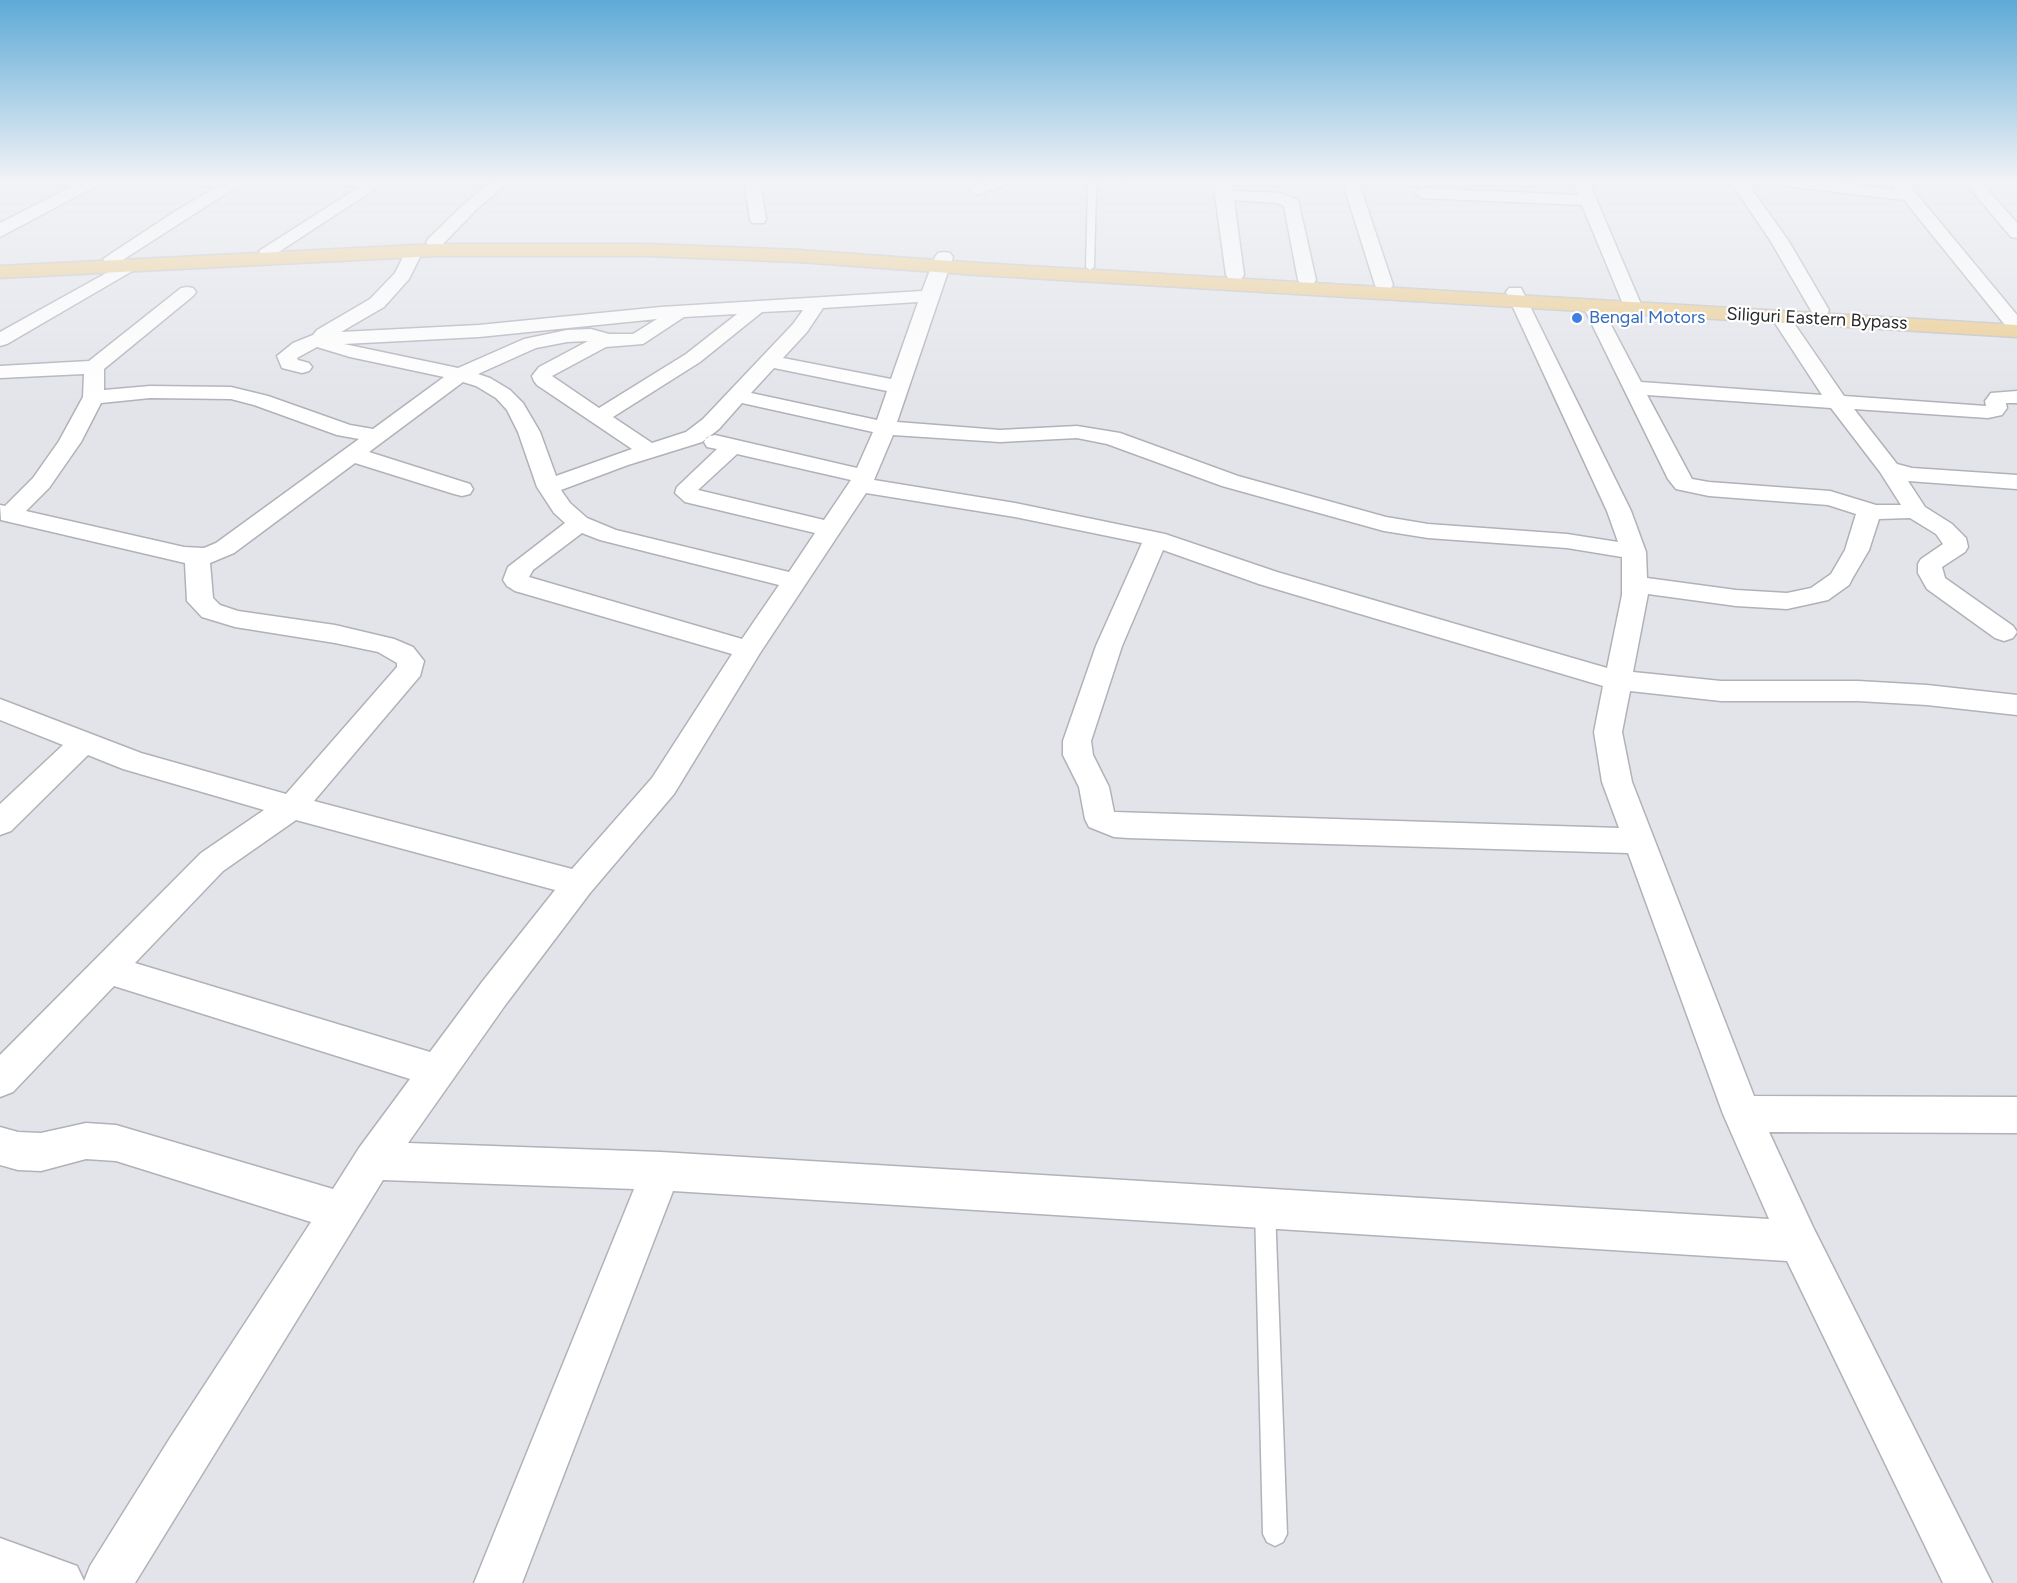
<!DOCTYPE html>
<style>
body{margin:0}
canvas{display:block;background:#e2e4ea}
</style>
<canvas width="2017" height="1583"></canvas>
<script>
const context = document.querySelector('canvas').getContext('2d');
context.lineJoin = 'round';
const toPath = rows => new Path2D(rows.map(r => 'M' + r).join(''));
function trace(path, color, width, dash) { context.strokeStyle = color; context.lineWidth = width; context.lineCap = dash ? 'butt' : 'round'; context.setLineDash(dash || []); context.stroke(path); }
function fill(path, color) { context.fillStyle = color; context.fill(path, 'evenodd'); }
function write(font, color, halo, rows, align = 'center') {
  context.font = font + ' Figtree,sans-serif'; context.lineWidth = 4.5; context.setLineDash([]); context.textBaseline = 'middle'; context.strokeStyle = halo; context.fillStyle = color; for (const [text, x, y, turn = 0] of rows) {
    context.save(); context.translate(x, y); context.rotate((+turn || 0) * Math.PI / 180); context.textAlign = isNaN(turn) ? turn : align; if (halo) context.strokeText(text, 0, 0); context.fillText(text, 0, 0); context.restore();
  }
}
const lane = toPath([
 [1110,180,1138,180,1096,187,1094,267,1090,270,1086,267,1088,185,1110,180],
 [1265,1198,1272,1201,1275,1208,1287,1534,1283,1542,1275,1546,1267,1542,1263,1534,1255,1208,1258,1201,1265,1198]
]);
const street = toPath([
 [228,180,247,180,118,263,106,263,103,259,174,212,228,180],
 [370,180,389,180,274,255,262,255,259,251,370,180],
 [494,180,511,180,477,209,441,246,429,246,426,242,429,238,465,203,494,180],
 [744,180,760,180,766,219,764,223,752,223,750,219,744,180],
 [989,180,1012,180,1011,183,977,195,969,190,971,187,989,180],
 [1215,180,1231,180,1232,191,1280,193,1298,200,1316,280,1313,284,1307,285,1301,284,1298,280,1284,206,1277,203,1234,200,1244,275,1241,279,1229,279,1226,275,1215,195,1215,180],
 [1342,180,1358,180,1393,285,1390,289,1378,289,1375,285,1342,180],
 [1572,180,1588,180,1643,309,1641,313,1634,315,1627,313,1625,309,1582,205,1422,198,1414,193,1422,188,1578,195,1572,180],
 [1727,180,1746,181,1788,240,1829,310,1827,314,1813,314,1770,240,1734,187,1727,180],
 [1772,180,1821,180,1896,190,1889,180,1905,180,2017,315,2017,325,2005,325,1904,200,1779,185,1772,180],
 [1963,180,1979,180,2017,223,2017,238,2011,237,1963,180],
 [414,246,420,247,423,251,409,279,384,307,341,332,479,325,661,307,922,291,935,257,938,253,944,252,950,253,953,257,897,422,1000,430,1077,426,1120,433,1238,476,1386,517,1428,524,1567,534,1618,542,1607,511,1506,292,1509,288,1521,288,1631,511,1646,552,1647,578,1736,590,1787,593,1811,588,1831,574,1845,550,1856,514,1828,505,1709,496,1676,489,1668,479,1583,306,1585,302,1592,300,1599,302,1601,306,1641,382,1822,395,1771,317,1773,313,1780,311,1787,313,1844,396,1986,406,1985,401,1991,393,2017,391,2017,403,2006,403,2007,408,2002,415,1988,418,1854,409,1897,464,1912,468,2017,475,2017,489,1908,481,1925,507,1952,524,1966,538,1968,547,1965,552,1942,567,1945,578,2013,626,2017,632,2013,638,2004,641,1995,638,1927,589,1918,573,1918,564,1921,559,1943,544,1936,534,1910,518,1879,519,1869,550,1852,579,1849,585,1828,600,1787,609,1736,606,1648,594,1633,672,1721,681,1858,681,1927,685,2017,695,2017,715,1927,705,1858,701,1721,701,1630,691,1622,732,1632,782,1754,1096,2017,1097,2017,1133,1769,1132,1813,1227,1992,1583,1943,1583,1787,1261,673,1191,522,1583,474,1583,634,1189,383,1180,135,1583,0,1583,0,1538,77,1566,84,1581,90,1566,170,1438,311,1222,116,1161,86,1159,41,1171,18,1170,0,1165,0,1127,18,1132,41,1133,86,1123,116,1125,333,1189,359,1148,410,1079,114,986,13,1092,0,1097,0,1055,201,853,264,810,123,769,88,755,11,831,0,835,0,804,63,745,0,720,0,699,141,753,286,794,397,667,397,663,378,652,335,643,235,627,202,617,187,601,185,563,1,520,0,505,5,506,33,478,59,441,83,397,84,374,0,378,0,366,89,361,181,288,187,287,193,288,196,292,193,296,104,369,104,390,150,386,231,387,268,396,350,425,373,429,444,377,350,357,317,347,297,358,298,360,309,363,312,367,309,371,302,373,282,368,277,356,293,343,313,335,317,330,370,299,395,273,408,247,414,246],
 [918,302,891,379,783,358,807,332,823,308,918,302],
 [803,310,793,324,703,419,686,432,652,443,613,417,700,362,762,312,803,310],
 [737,314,686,354,599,408,552,376,606,347,643,344,684,317,737,314],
 [657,319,633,334,609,334,591,329,567,330,524,339,458,368,344,344,479,337,657,319],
 [588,341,539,367,532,376,534,381,537,385,632,449,556,476,540,432,523,403,510,390,490,378,478,374,536,348,567,342,588,341],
 [774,368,887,391,877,420,751,393,774,368],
 [463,382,476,386,496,398,507,410,518,432,537,487,554,513,565,523,508,567,503,580,507,586,515,591,732,654,652,778,572,869,314,801,420,676,424,661,413,647,394,639,335,625,238,611,220,605,213,598,210,563,234,553,355,463,454,494,462,496,470,494,473,489,470,484,369,452,463,382],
 [1647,395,1831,408,1880,472,1901,505,1876,505,1830,491,1709,482,1692,479,1647,395],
 [150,398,231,399,254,405,337,435,359,439,216,543,204,548,184,547,26,511,49,488,81,442,101,403,150,398],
 [742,403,873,432,857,468,715,435,707,437,704,442,707,447,717,449,677,487,675,493,685,502,815,533,789,572,616,530,587,518,570,503,561,490,628,465,702,442,719,429,742,403],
 [893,435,1000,442,1077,438,1107,444,1222,486,1384,531,1428,538,1567,548,1622,557,1622,595,1607,668,1277,572,1165,534,1015,503,874,480,893,435],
 [737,454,851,480,824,520,698,490,737,454],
 [866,493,1015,517,1142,543,1096,646,1063,741,1063,755,1079,787,1085,819,1089,827,1114,837,1128,838,1628,853,1723,1114,1769,1219,661,1152,408,1143,506,1004,590,893,674,794,760,653,866,493],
 [582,533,600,540,779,585,742,639,529,577,533,570,582,533],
 [1163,550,1259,584,1603,686,1594,732,1602,782,1619,828,1114,812,1109,787,1093,755,1091,741,1122,646,1163,550],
 [296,820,555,890,482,982,430,1052,135,963,223,871,296,820],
 [128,261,134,262,137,266,134,270,7,344,0,346,0,332,128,261]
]);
const secondary = toPath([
 [84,180,107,180,0,237,0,223,84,180]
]);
const primary = toPath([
 [438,244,647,244,799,250,978,263,2017,325,2017,337,978,275,799,262,647,256,438,256,0,278,0,266,438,244]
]);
const markers = [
 [1577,318,6,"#3f7fe0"]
];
const farShopnames = [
 ["Bengal Motors",1589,318]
];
const farStreetnames = [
 ["Siliguri Eastern Bypass",1817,319,3]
];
trace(lane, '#b0b2b8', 3);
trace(street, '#b0b2b8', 3);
trace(secondary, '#b0b2b8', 3);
trace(primary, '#bfbfc0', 3);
fill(lane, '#fff');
fill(street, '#fff');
fill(secondary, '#fff');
fill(primary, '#ebcb8c');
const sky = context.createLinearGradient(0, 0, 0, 402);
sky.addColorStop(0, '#5eaad7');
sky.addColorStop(0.45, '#f2f3f6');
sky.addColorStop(1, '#f2f3f600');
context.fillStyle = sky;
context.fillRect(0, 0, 2017, 402);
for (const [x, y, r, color] of markers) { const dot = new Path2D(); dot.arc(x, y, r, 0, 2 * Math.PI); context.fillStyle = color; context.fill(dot); trace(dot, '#fff', 2); }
write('18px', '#366cbe', '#fff', farShopnames, 'left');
write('18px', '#2b2b2e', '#fff', farStreetnames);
</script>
